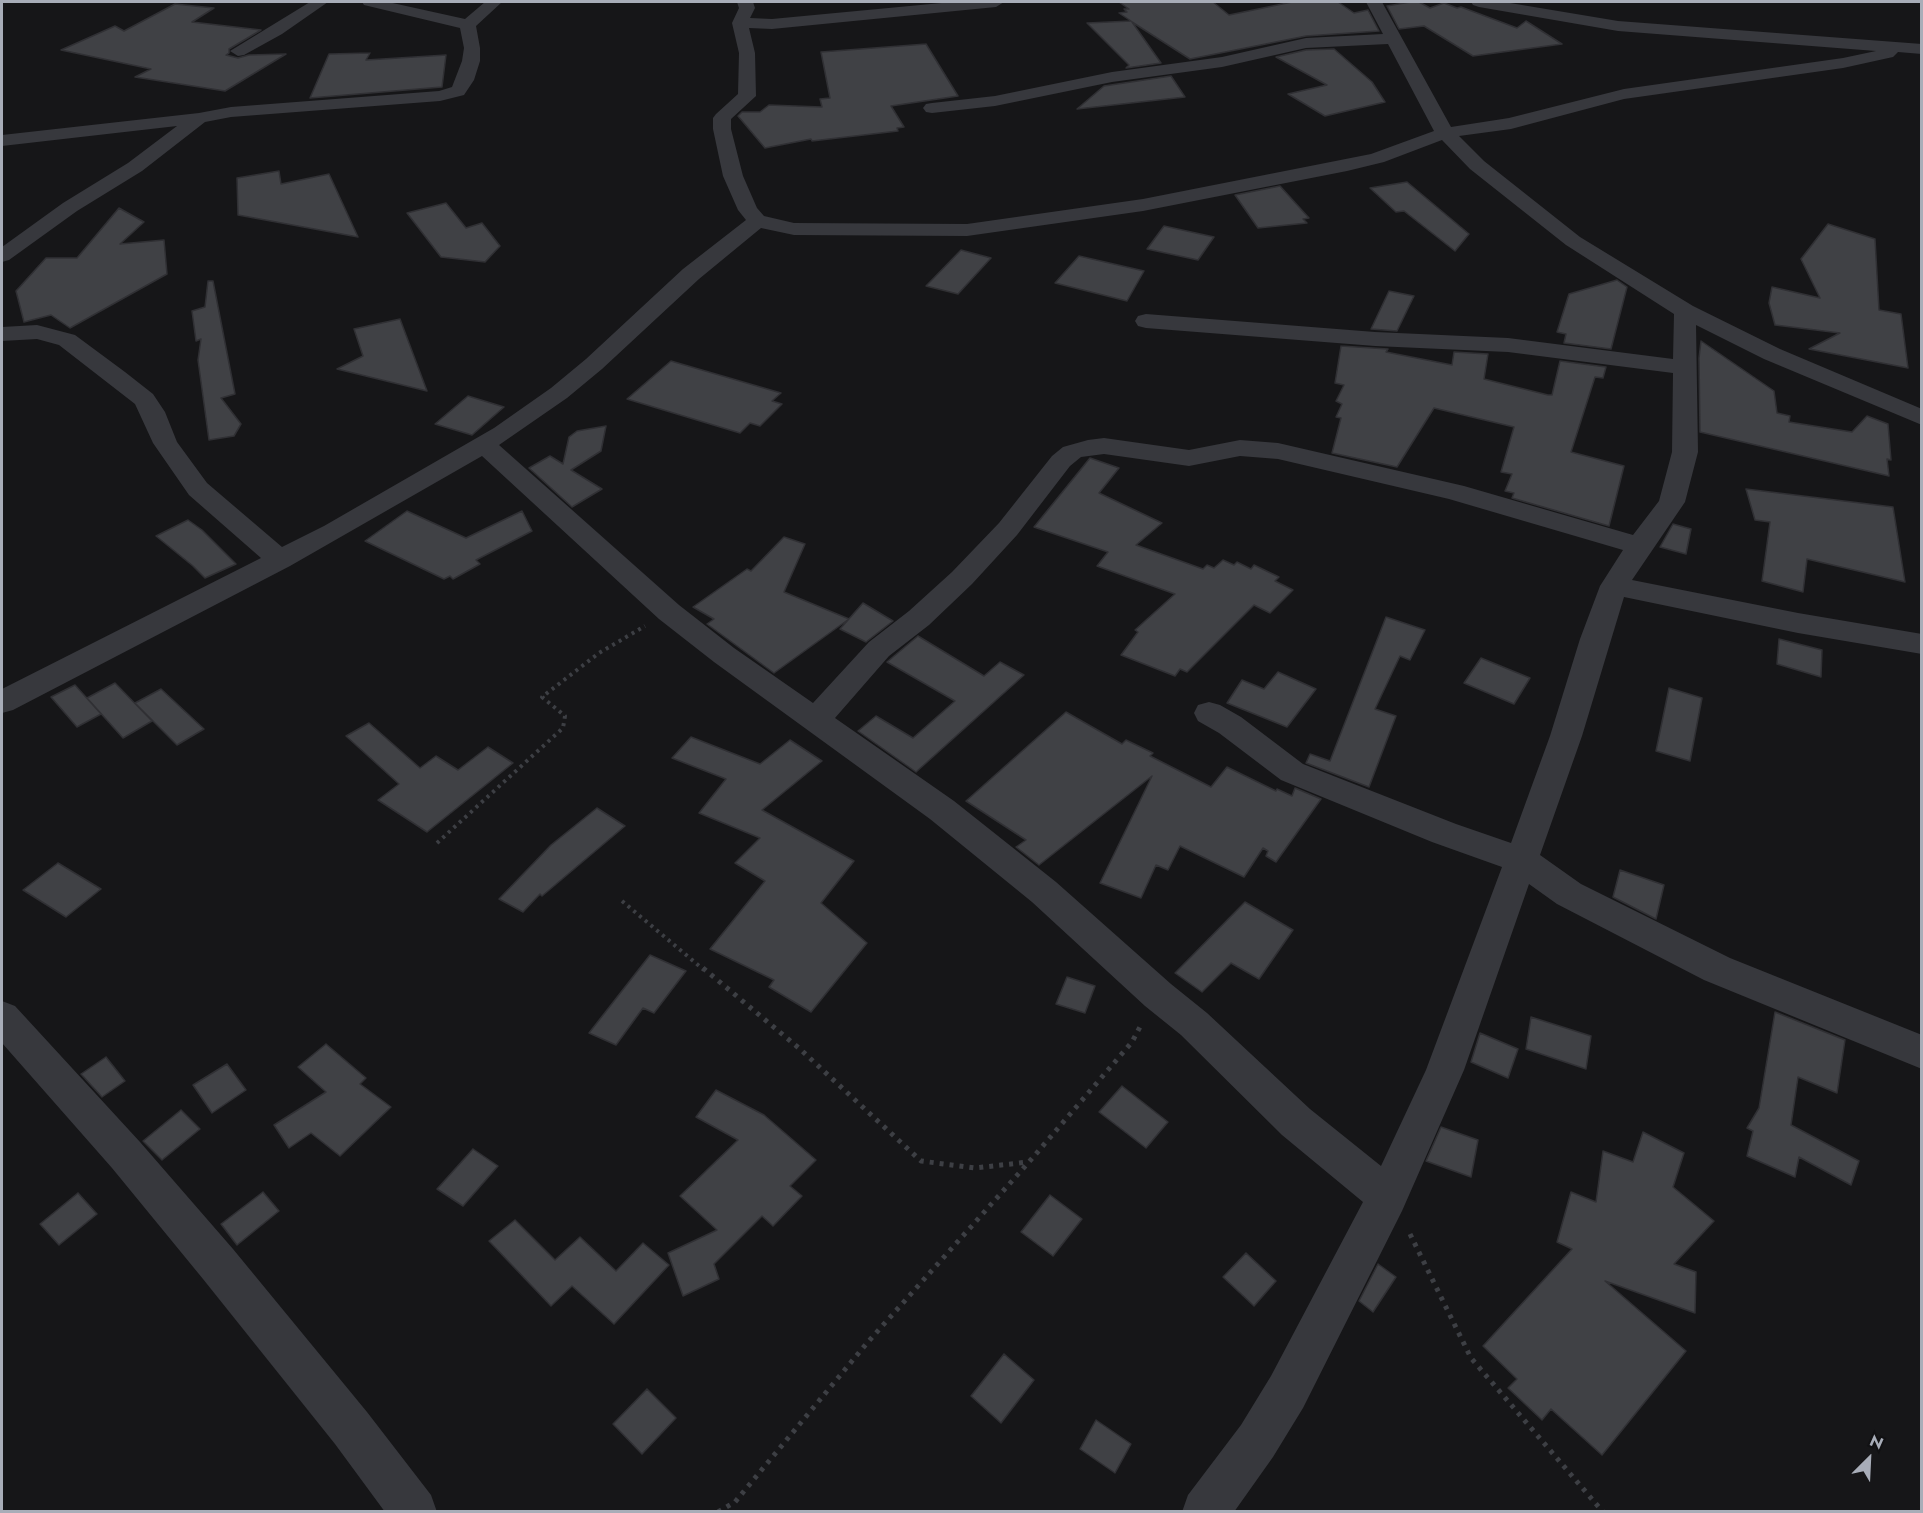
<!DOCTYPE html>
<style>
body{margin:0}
#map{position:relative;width:1923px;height:1513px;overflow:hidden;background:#161618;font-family:Jost,sans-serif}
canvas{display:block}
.frame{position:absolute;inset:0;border:3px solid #a8adb8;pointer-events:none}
.north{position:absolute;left:1839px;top:1429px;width:60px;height:60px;-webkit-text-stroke:4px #111113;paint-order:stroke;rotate:24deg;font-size:16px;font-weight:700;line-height:24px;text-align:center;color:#a8adb8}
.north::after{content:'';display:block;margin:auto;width:21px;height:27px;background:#a8adb8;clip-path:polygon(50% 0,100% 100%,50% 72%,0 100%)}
</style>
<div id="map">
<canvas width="1923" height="1513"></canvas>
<div class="frame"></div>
<div class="north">N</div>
</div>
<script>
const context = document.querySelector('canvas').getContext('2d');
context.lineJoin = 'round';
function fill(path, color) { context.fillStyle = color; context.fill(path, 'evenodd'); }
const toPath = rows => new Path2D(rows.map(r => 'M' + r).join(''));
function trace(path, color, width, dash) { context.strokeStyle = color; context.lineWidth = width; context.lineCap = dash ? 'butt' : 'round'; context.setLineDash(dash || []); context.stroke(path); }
const building = toPath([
 [1119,2,1213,2,1229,15,1292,2,1338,2,1354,13,1368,10,1379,31,1306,36,1190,59,1132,22,1161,63,1126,68,1129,65,1087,23,1131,21,1119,13,1127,12,1124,9,1129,9,1119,2],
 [1410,2,1419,2,1430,8,1444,3,1457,8,1461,7,1517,28,1526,21,1562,44,1473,56,1424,26,1399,29,1387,6,1410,2],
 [175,4,214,8,192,22,261,30,229,49,229,53,226,55,238,58,249,55,286,54,225,91,135,77,151,69,61,50,115,26,124,31,175,4],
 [926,44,958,96,891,106,904,127,897,128,898,131,812,141,811,139,765,148,738,116,742,112,760,112,769,105,822,107,820,99,830,98,821,52,926,44],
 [1334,49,1372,82,1385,102,1325,116,1288,94,1327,85,1276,57,1306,50,1334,49],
 [370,53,366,60,446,55,442,87,310,98,329,54,370,53],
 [1171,76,1185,97,1077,109,1104,86,1171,76],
 [279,171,281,184,329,174,358,237,238,215,237,178,279,171],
 [1407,182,1469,234,1455,251,1404,211,1396,212,1370,188,1407,182],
 [1280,186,1309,218,1303,219,1307,223,1258,228,1235,195,1280,186],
 [446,203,466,228,482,223,500,246,485,262,441,257,407,213,446,203],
 [119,208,144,222,120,244,164,240,167,274,70,328,51,315,24,322,16,291,46,258,77,258,119,208],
 [1828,224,1875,239,1879,310,1901,314,1908,368,1809,349,1840,333,1775,325,1769,303,1772,287,1820,298,1801,259,1828,224],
 [1164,226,1214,237,1198,260,1147,249,1164,226],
 [961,250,991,258,958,294,926,286,961,250],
 [1079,256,1144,271,1127,301,1055,283,1079,256],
 [1617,280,1627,287,1611,349,1564,343,1566,334,1557,332,1569,294,1617,280],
 [208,281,213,281,235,394,221,398,241,424,234,436,209,440,198,360,201,339,196,341,192,311,205,307,208,281],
 [1389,291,1414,296,1397,331,1371,329,1389,291],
 [400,319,427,391,337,369,363,356,354,329,400,319],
 [1701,341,1774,391,1777,413,1790,416,1789,422,1852,432,1867,416,1888,424,1891,460,1887,459,1889,476,1700,432,1699,358,1701,341],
 [1341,346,1388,349,1386,352,1452,365,1454,352,1488,354,1484,379,1548,395,1552,395,1560,361,1606,367,1603,378,1595,377,1571,452,1624,466,1609,526,1512,498,1514,493,1505,491,1512,474,1501,472,1514,427,1434,408,1397,467,1332,453,1341,418,1336,417,1342,404,1336,401,1344,385,1335,383,1341,346],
 [671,361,781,393,772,401,782,404,760,426,750,423,740,433,627,399,671,361],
 [468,396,504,407,472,435,435,424,468,396],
 [606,426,601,451,571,470,602,489,572,507,529,468,550,456,563,464,569,437,577,431,606,426],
 [1090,458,1119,468,1099,493,1162,523,1136,545,1203,569,1207,565,1214,568,1223,560,1234,565,1237,562,1251,569,1254,565,1279,577,1275,581,1293,590,1270,613,1254,605,1187,672,1180,669,1175,676,1121,655,1138,632,1135,630,1175,594,1097,566,1108,552,1034,527,1090,458],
 [1746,489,1893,507,1905,582,1807,559,1803,592,1762,581,1770,522,1755,520,1746,489],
 [407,511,466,538,522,511,532,531,476,560,480,564,453,579,450,576,444,579,365,541,407,511],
 [188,520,202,530,236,564,205,578,193,566,156,536,188,520],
 [1673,524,1691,529,1686,554,1660,547,1673,524],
 [784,537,805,544,784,592,849,619,774,673,707,624,714,619,693,607,747,569,751,571,784,537],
 [863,603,893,621,866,642,840,629,863,603],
 [1386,617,1425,630,1410,660,1400,656,1375,709,1396,716,1369,787,1306,763,1310,754,1330,761,1386,617],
 [918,636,984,676,1000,662,1024,675,916,772,858,731,876,716,913,738,955,701,887,662,918,636],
 [1779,639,1822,650,1821,677,1777,664,1779,639],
 [1481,658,1530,678,1514,704,1464,683,1481,658],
 [1278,672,1316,689,1287,727,1227,703,1242,680,1264,689,1278,672],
 [115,683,152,721,123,738,87,698,115,683],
 [75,685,101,714,77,727,51,697,75,685],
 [1669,688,1702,698,1690,761,1656,751,1669,688],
 [161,689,204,729,177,745,135,703,161,689],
 [1066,712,1122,744,1126,740,1153,753,1150,756,1211,787,1227,767,1276,791,1277,789,1292,796,1295,788,1321,799,1276,862,1266,856,1268,851,1263,848,1244,877,1180,846,1168,870,1156,865,1141,898,1100,883,1152,776,1039,865,1016,847,1026,840,966,801,1066,712],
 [369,723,420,768,436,756,458,770,488,747,513,763,427,832,378,800,399,784,346,736,369,723],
 [691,737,760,764,790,740,822,761,762,810,854,861,821,903,867,943,811,1012,769,987,774,980,710,949,765,881,735,863,760,838,699,813,726,779,672,758,691,737],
 [597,808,625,826,542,896,540,894,523,912,499,899,551,845,597,808],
 [58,863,101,889,66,917,23,890,58,863],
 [1620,870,1664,885,1656,919,1613,897,1620,870],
 [1245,902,1293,930,1259,979,1231,963,1202,992,1175,973,1245,902],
 [650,955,686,971,654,1013,643,1008,616,1045,589,1033,650,955],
 [1067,977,1095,986,1085,1013,1056,1004,1067,977],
 [1775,1012,1845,1040,1837,1093,1798,1077,1791,1125,1859,1161,1851,1185,1799,1157,1795,1177,1747,1156,1753,1131,1747,1128,1759,1108,1775,1012],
 [1531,1017,1591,1036,1586,1069,1526,1049,1531,1017],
 [1480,1033,1518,1049,1508,1078,1471,1062,1480,1033],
 [326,1044,366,1078,360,1084,391,1107,340,1156,311,1133,289,1148,274,1125,326,1092,298,1067,326,1044],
 [106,1057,125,1081,102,1097,81,1074,106,1057],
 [227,1064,246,1090,212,1113,193,1085,227,1064],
 [1122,1086,1168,1122,1146,1148,1099,1112,1122,1086],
 [716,1090,764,1115,816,1160,790,1186,802,1196,773,1226,762,1216,714,1264,719,1279,683,1296,668,1253,717,1230,680,1196,738,1140,696,1117,716,1090],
 [181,1110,200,1129,162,1160,143,1141,181,1110],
 [1441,1127,1478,1140,1471,1177,1426,1161,1441,1127],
 [1643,1132,1684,1153,1673,1187,1714,1221,1674,1264,1696,1272,1695,1313,1605,1281,1686,1351,1602,1455,1551,1409,1542,1420,1508,1388,1517,1379,1483,1346,1572,1249,1557,1242,1571,1192,1596,1202,1603,1151,1633,1162,1643,1132],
 [473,1149,498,1166,463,1206,437,1189,473,1149],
 [263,1192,279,1211,237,1245,221,1224,263,1192],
 [78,1193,97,1214,59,1245,40,1224,78,1193],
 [1050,1195,1082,1219,1053,1256,1021,1232,1050,1195],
 [515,1220,555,1260,580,1237,616,1271,643,1243,669,1265,614,1324,572,1286,551,1306,489,1241,515,1220],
 [1246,1253,1276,1281,1254,1306,1223,1277,1246,1253],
 [1378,1264,1396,1277,1373,1312,1359,1301,1378,1264],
 [1004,1354,1034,1380,1001,1423,971,1396,1004,1354],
 [647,1389,676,1418,642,1454,613,1424,647,1389],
 [1096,1420,1131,1444,1115,1473,1080,1449,1096,1420]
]);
const pathFar1 = toPath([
 [437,843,563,728,565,716,542,697,599,653,645,626],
 [622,901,704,970]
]);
const path = toPath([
 [703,968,800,1049,921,1161,975,1168,1028,1162],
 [1410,1234,1471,1358,1603,1512],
 [718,1512,735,1502,867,1343,1029,1162,1132,1042,1141,1025]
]);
const minor = toPath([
 [310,2,328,2,282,34,244,55,238,56,230,51,310,2],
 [362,2,388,2,465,19,485,2,502,2,476,26,480,48,480,61,474,80,464,95,440,101,231,117,205,122,142,171,77,211,9,260,2,262,2,247,63,203,128,163,177,126,2,146,2,135,199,113,231,107,439,91,452,87,462,61,464,48,460,28,364,5,362,2],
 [737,2,753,2,755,8,750,18,772,19,952,2,1004,2,996,7,772,29,749,28,755,53,756,96,731,119,731,129,743,176,757,208,764,216,794,223,967,224,1143,199,1371,154,1434,131,1388,44,1306,48,1222,67,1112,82,995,106,932,113,926,112,923,108,926,104,932,103,995,96,1112,72,1222,57,1306,38,1383,34,1366,2,1382,2,1451,127,1509,118,1624,89,1843,58,1876,51,1618,31,1479,7,1473,5,1471,2,1504,2,1618,21,1922,44,1922,54,1898,52,1893,57,1843,68,1624,99,1511,129,1459,136,1484,161,1580,237,1693,306,1780,349,1922,409,1922,425,1764,359,1696,325,1698,452,1685,502,1632,580,1798,613,1922,634,1922,654,1798,633,1624,597,1582,736,1540,855,1581,884,1730,958,1922,1035,1922,1069,1704,980,1557,904,1529,884,1464,1070,1402,1211,1303,1408,1273,1457,1234,1512,1182,1512,1188,1495,1241,1425,1271,1376,1363,1202,1282,1135,1181,1035,1145,1006,1032,902,930,819,714,662,659,619,482,456,290,566,13,710,2,713,2,689,261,558,189,495,153,443,135,404,59,345,37,339,2,341,2,327,37,325,75,335,125,372,153,394,165,412,177,442,207,483,282,547,324,526,494,428,551,388,586,359,683,269,746,220,738,210,723,176,713,129,713,118,716,114,738,94,739,53,732,23,739,8,737,2],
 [1442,140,1470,169,1566,245,1674,314,1673,359,1508,338,1375,332,1146,314,1138,316,1135,321,1138,326,1146,328,1375,346,1508,352,1673,373,1672,452,1659,501,1633,535,1464,486,1278,443,1240,440,1189,450,1104,438,1088,440,1063,447,1052,456,999,523,952,572,909,611,869,642,813,703,734,648,679,605,499,445,567,398,602,369,699,279,761,228,794,235,967,236,1143,211,1347,171,1384,162,1442,140],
 [1104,454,1189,466,1240,456,1278,459,1449,499,1623,550,1600,586,1580,639,1550,736,1511,843,1456,824,1303,764,1241,717,1220,705,1209,702,1198,705,1194,713,1198,721,1219,733,1281,780,1432,842,1502,867,1426,1070,1381,1166,1310,1109,1207,1013,1171,984,1056,882,954,801,835,718,889,656,929,625,972,584,1017,535,1070,466,1081,457,1104,454],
 [2,1001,15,1006,140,1142,233,1249,367,1412,431,1495,437,1512,385,1512,335,1444,203,1279,112,1168,2,1043,2,1001]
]);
fill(building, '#404145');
trace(building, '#303034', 1.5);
trace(pathFar1, '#3d3f44', 4, [3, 4.5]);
trace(path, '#3d3f44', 5, [4, 6]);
fill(minor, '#37383d');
</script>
